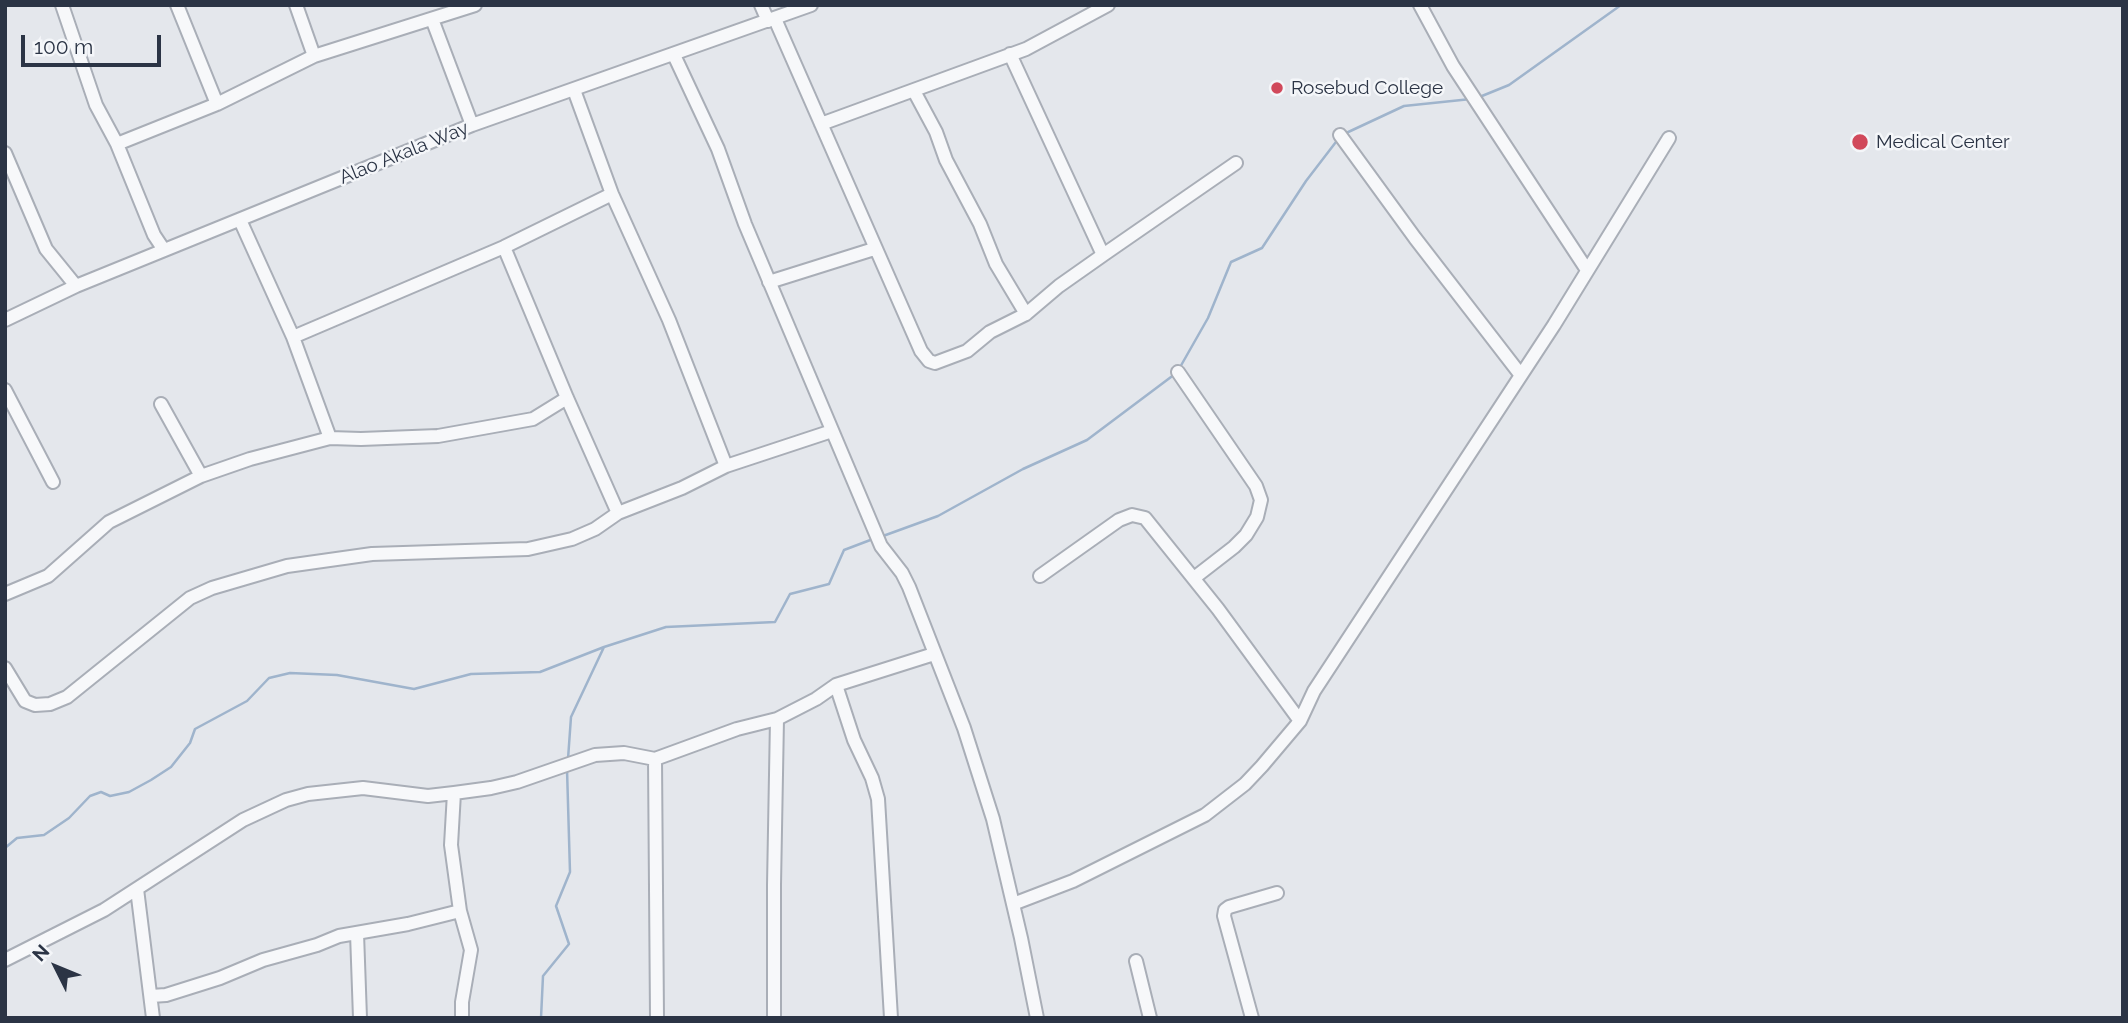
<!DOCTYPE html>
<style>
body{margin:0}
#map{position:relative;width:2128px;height:1023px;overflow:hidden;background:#e4e7ec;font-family:Raleway,sans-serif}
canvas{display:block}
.frame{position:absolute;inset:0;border:7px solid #2b3445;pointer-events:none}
.north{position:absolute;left:21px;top:932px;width:70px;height:70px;-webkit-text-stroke:5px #f4f6f9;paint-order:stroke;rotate:313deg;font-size:19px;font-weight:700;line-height:28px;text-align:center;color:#2b3445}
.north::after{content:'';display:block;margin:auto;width:24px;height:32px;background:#2b3445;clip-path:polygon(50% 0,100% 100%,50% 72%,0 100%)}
.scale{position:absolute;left:21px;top:35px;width:140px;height:32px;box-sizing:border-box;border:4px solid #2b3445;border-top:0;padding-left:9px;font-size:21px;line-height:24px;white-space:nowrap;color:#2b3445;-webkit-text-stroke:5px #f4f6f9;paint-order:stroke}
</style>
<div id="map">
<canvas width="2128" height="1023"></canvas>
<div class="frame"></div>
<div class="north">N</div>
<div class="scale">100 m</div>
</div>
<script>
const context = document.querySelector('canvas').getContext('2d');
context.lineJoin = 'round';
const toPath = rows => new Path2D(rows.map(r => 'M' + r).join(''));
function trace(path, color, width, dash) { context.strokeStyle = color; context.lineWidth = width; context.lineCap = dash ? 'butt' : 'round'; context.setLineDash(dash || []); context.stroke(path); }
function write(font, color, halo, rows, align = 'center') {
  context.font = font + ' Raleway,sans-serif'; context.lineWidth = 5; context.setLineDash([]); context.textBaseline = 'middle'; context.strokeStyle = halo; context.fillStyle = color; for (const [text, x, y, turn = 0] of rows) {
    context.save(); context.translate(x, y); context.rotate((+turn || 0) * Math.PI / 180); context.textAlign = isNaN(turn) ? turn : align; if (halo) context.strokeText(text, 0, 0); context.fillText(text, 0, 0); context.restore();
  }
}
const stream = toPath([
 [1477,98,1509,85,1621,5],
 [1344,134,1404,106,1471,99],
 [1179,369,1208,318,1231,262,1262,248,1306,181,1339,138],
 [883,536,938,516,1023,469,1087,440,1175,374],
 [568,759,571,717,604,647],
 [5,848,17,838,44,835,69,818,90,796,101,792,110,796,129,792,151,780,171,767,190,743,195,729,247,701,269,678,290,673,337,675,414,689,471,674,540,672,604,647,666,627,775,622,790,594,829,584,844,550,873,539],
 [541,1018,543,976,569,944,556,906,570,872,567,769]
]);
const minor = toPath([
 [62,5,96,105,117,144,154,235,164,250],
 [177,5,217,104],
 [296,5,314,56],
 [761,5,768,21],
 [1420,5,1453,66,1587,270],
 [432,19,472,125],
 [775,19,921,351,929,361,935,363,967,351,990,332,1026,314,1059,286,1103,255,1010,54],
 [674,55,718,149,745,224,881,546,902,573,909,587,964,728,993,819,1021,938,1037,1018],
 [574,90,612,194,669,320,726,466],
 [914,91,936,132,946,160,980,224,996,264,1026,314],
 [821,124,1026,49,1108,5],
 [1340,135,1415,238,1520,374],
 [117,144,217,104,314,56,475,5],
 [5,153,46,249,76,286],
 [240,220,293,337,330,438],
 [504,247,567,398,618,513],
 [1103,255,1236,163],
 [769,282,874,249],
 [5,320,76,286,472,125,811,5],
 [293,337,504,247,612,194],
 [1178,372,1256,486,1261,500,1257,517,1246,535,1234,547,1194,578],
 [5,390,53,482],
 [161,404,201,476],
 [1040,576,1119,520,1132,515,1145,518,1218,609,1300,721],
 [5,594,48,576,109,522,201,476,250,459,330,438,361,439,438,436,533,419,567,398],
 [5,668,25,701,35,705,50,704,67,697,190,598,212,588,287,566,372,554,528,549,572,539,595,529,618,513,682,488,726,466,832,431],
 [836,685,854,740,872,778,878,799,891,1018],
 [655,759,657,1018],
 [454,793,451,845,460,911,471,950,462,1002,462,1018],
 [137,889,153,1018],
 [1013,904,1073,881,1205,815,1245,784,1262,766,1300,721,1314,691,1554,325,1669,138],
 [357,933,360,1018],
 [5,960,104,910,243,820,286,800,308,794,363,788,428,796,454,793,491,788,517,782,595,755,624,753,655,759,737,729,777,719,816,699,836,685,934,654],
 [1136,961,1150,1018],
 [151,996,166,995,220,978,263,960,317,945,339,936,408,924,460,911],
 [774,1018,774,885,777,719],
 [1252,1018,1224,916,1225,910,1229,907,1277,893]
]);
const markers = [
 [1277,88,7,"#d1495b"],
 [1860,142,9,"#d1495b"]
];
const poiNames = [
 ["Rosebud College",1291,88],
 ["Medical Center",1876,142]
];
const streetNames = [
 ["Alao Akala Way",404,153,-22]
];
trace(stream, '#9fb4cc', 2.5);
trace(minor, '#a9aeb7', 16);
trace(minor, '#f7f8fa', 12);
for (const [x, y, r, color] of markers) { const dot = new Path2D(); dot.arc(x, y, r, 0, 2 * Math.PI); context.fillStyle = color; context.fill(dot); trace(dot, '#f4f6f9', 2.5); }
write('19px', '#2b3445', '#f4f6f9', poiNames, 'left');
write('19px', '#2b3445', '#f4f6f9', streetNames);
</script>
